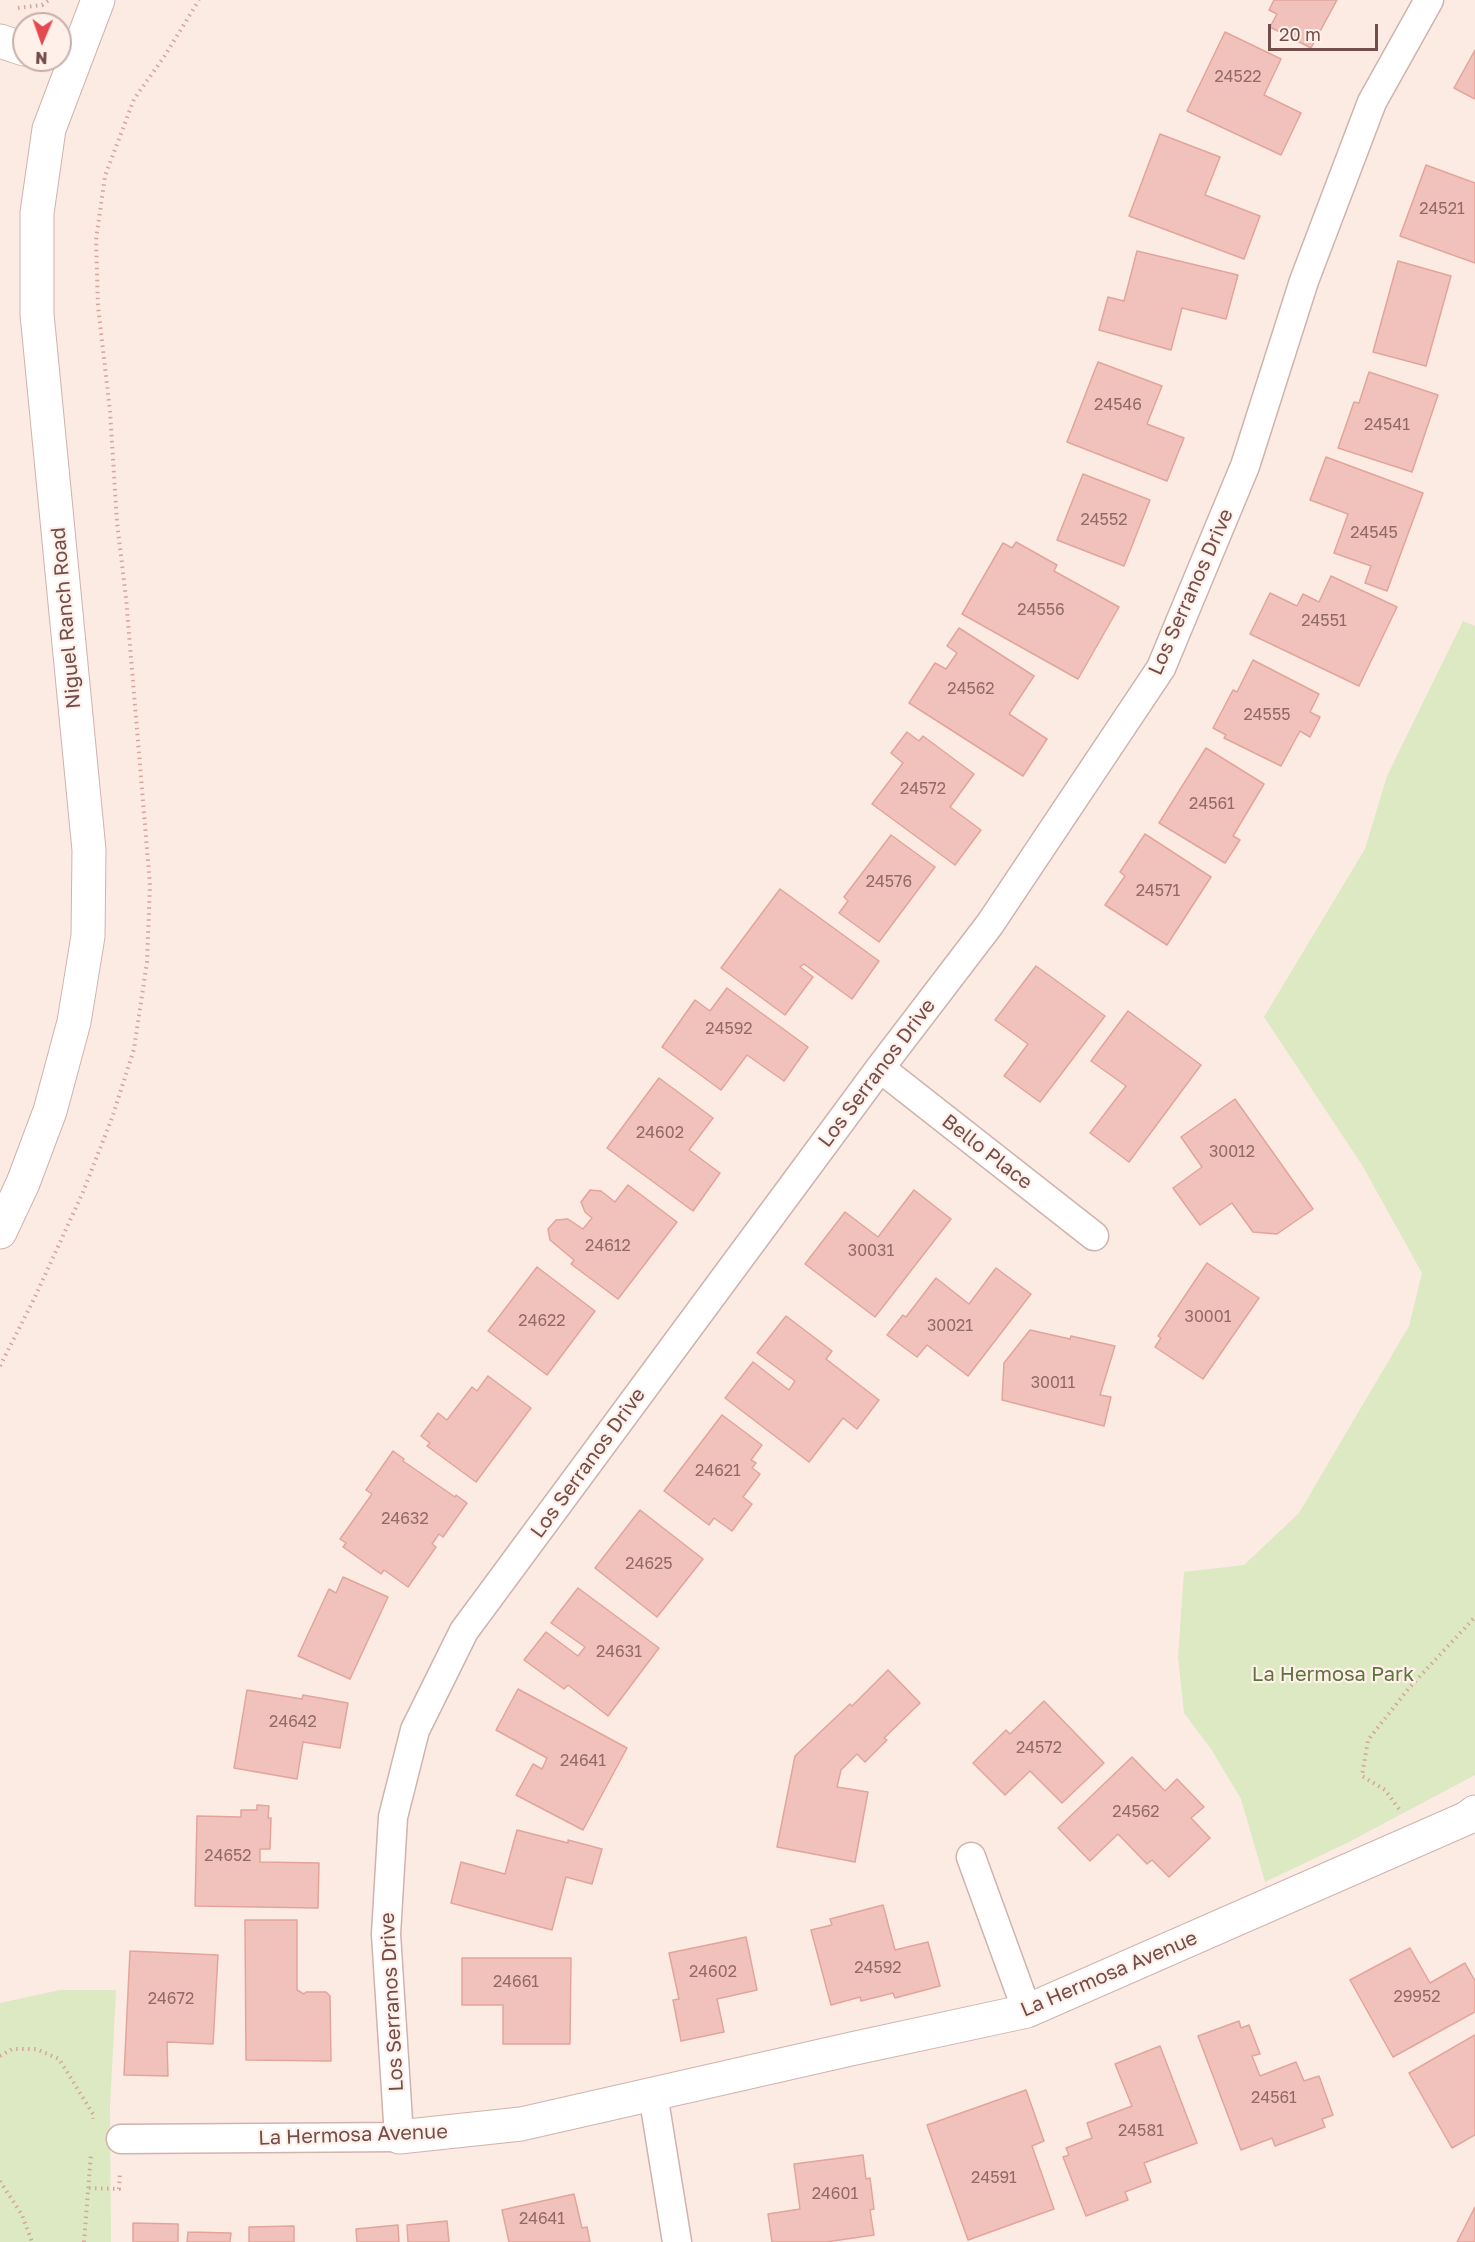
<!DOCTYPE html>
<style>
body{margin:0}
#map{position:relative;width:1475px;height:2242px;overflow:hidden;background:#fcebe3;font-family:"Golos Text",sans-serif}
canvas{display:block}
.north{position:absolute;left:12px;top:12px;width:60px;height:60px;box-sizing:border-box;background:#fff0e9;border:2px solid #c7afa9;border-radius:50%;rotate:182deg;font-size:16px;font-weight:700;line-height:24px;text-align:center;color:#734d49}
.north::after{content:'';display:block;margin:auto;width:21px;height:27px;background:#e44950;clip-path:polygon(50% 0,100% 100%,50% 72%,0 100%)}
.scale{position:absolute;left:1268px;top:24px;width:110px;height:27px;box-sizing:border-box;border:3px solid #734d49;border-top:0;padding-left:8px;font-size:18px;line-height:21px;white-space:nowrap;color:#734d49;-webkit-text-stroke:4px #fff0e9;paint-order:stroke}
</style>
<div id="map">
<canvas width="1475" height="2242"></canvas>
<div class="north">N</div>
<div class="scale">20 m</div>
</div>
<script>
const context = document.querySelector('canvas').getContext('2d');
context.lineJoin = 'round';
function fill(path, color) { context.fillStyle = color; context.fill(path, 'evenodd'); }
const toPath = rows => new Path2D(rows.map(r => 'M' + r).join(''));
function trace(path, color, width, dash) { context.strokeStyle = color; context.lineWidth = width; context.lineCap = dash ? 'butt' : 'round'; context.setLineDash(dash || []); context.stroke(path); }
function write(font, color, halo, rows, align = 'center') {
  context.font = font + ' "Golos Text",sans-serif'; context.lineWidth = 4.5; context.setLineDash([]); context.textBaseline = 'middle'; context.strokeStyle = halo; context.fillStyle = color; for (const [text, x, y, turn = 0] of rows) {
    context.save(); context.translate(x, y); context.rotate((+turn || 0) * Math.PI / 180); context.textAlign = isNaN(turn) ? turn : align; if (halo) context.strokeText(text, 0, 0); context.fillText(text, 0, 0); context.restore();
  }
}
const green = toPath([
 [1463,621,1475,626,1475,1775,1349,1842,1265,1882,1241,1799,1211,1749,1184,1713,1178,1657,1184,1572,1244,1565,1299,1513,1409,1326,1422,1273,1362,1165,1264,1017,1365,849,1387,776],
 [60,1990,116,1990,110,2107,111,2242,0,2242,0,2003]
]);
const building = toPath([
 [1274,0,1337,0,1311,48,1270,27,1277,14,1269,10,1274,0],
 [1225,32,1281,59,1264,95,1301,113,1281,155,1187,111,1225,32],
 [1475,50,1475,99,1454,88,1475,50],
 [1160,134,1220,157,1205,195,1260,216,1244,259,1129,216,1160,134],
 [1426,165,1475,183,1475,263,1400,236,1426,165],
 [1137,251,1238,275,1226,319,1182,308,1171,350,1099,330,1108,297,1124,301,1137,251],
 [1398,261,1451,276,1426,366,1373,352,1398,261],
 [1098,362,1162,386,1147,424,1184,438,1167,481,1067,442,1098,362],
 [1369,372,1438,395,1412,472,1338,448,1354,402,1359,403,1369,372],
 [1326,457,1423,493,1387,591,1365,583,1371,566,1334,553,1348,514,1310,500,1326,457],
 [1083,474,1150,500,1124,566,1057,540,1083,474],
 [1016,542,1057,565,1054,571,1119,607,1078,679,962,614,1003,543,1012,548,1016,542],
 [1331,576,1397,607,1359,686,1250,634,1270,593,1297,606,1303,594,1319,602,1331,576],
 [959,628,1034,676,1009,714,1047,739,1023,776,909,703,935,663,946,669,957,653,947,646,959,628],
 [1253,660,1319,694,1310,712,1320,717,1310,737,1300,731,1281,766,1224,738,1226,735,1213,728,1233,690,1237,692,1253,660],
 [907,732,919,741,923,736,974,774,950,807,981,830,955,865,872,804,903,763,891,753,907,732],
 [1206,748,1264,784,1233,836,1240,840,1225,863,1159,823,1206,748],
 [1145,834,1211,877,1167,945,1105,905,1125,876,1120,872,1145,834],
 [891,835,935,867,879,942,839,913,848,901,844,897,891,835],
 [780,889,879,961,852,999,804,964,800,967,813,977,785,1015,721,968,780,889],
 [1036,966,1105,1016,1040,1102,1004,1076,1028,1044,995,1020,1036,966],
 [727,988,808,1047,784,1081,747,1055,721,1090,662,1047,695,1000,710,1011,727,988],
 [1128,1011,1201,1065,1129,1162,1090,1133,1126,1086,1091,1061,1128,1011],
 [659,1078,713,1118,689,1150,720,1173,693,1211,607,1148,659,1078],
 [1235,1099,1313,1209,1277,1234,1253,1232,1232,1203,1200,1225,1173,1188,1202,1167,1181,1137,1235,1099],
 [628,1185,677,1222,618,1299,571,1264,574,1260,550,1240,548,1229,556,1220,568,1219,583,1229,592,1218,585,1212,581,1202,590,1190,601,1191,615,1202,628,1185],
 [914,1190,951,1219,875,1317,805,1264,845,1212,878,1237,914,1190],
 [1207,1263,1259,1298,1203,1379,1155,1347,1161,1338,1158,1336,1207,1263],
 [537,1267,595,1311,547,1375,488,1331,537,1267],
 [996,1268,1031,1294,968,1376,927,1345,917,1357,887,1335,903,1315,906,1317,936,1278,969,1304,996,1268],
 [786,1316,832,1351,826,1359,879,1400,857,1429,843,1418,809,1462,725,1398,753,1362,789,1390,795,1381,757,1353,786,1316],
 [1030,1330,1070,1339,1071,1336,1115,1346,1100,1395,1111,1397,1104,1426,1002,1400,1004,1363,1030,1330],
 [488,1376,531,1408,476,1482,427,1446,430,1443,421,1436,438,1413,447,1420,472,1387,477,1391,488,1376],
 [722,1415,762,1445,751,1460,756,1463,752,1468,760,1474,743,1497,752,1504,732,1531,714,1518,709,1525,664,1491,722,1415],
 [393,1451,404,1459,403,1461,455,1497,456,1495,467,1503,443,1537,439,1534,432,1544,436,1547,408,1587,384,1570,381,1574,343,1547,346,1543,340,1539,372,1494,366,1490,393,1451],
 [640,1510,703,1559,657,1617,595,1568,640,1510],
 [343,1577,388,1597,350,1679,298,1656,329,1589,336,1593,343,1577],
 [578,1588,659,1648,608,1716,568,1685,564,1689,524,1660,546,1632,578,1656,585,1647,551,1623,578,1588],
 [888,1670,920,1703,884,1738,887,1740,865,1762,857,1754,841,1770,837,1787,868,1792,855,1862,777,1847,795,1756,850,1704,852,1706,888,1670],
 [518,1689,627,1748,583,1830,516,1795,533,1764,542,1769,547,1758,496,1730,518,1689],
 [247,1690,302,1699,303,1695,348,1703,340,1748,303,1742,297,1779,234,1768,247,1690],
 [1044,1701,1104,1763,1062,1803,1030,1771,1005,1795,973,1763,1006,1730,1010,1734,1044,1701],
 [1132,1757,1165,1791,1177,1779,1204,1807,1191,1818,1210,1838,1169,1877,1152,1860,1147,1864,1118,1834,1090,1861,1058,1828,1132,1757],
 [257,1805,269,1806,268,1818,271,1818,270,1849,260,1849,260,1862,319,1863,318,1908,195,1906,197,1816,241,1817,241,1810,257,1810,257,1805],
 [517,1830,568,1843,568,1840,602,1849,592,1884,566,1877,552,1930,451,1903,461,1862,505,1874,517,1830],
 [883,1905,895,1950,928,1942,940,1986,895,1998,893,1993,861,2001,860,1997,831,2005,811,1930,832,1925,830,1919,883,1905],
 [245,1920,297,1920,297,1990,304,1994,306,1992,326,1992,330,1996,331,2061,246,2060,245,1920],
 [746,1937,757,1990,717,1999,724,2032,681,2041,673,2000,679,1999,669,1953,746,1937],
 [1410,1948,1430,1983,1465,1963,1475,1981,1475,2012,1393,2057,1350,1980,1410,1948],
 [130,1951,218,1955,213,2044,167,2042,168,2076,124,2075,130,1951],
 [462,1958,571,1958,570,2044,503,2044,503,2005,462,2005,462,1958],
 [1239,2021,1241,2028,1249,2025,1260,2054,1252,2056,1260,2076,1296,2062,1304,2081,1319,2076,1333,2115,1322,2119,1325,2127,1275,2146,1272,2138,1241,2150,1198,2036,1239,2021],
 [1475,2035,1475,2135,1452,2148,1409,2073,1475,2035],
 [1160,2046,1197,2143,1144,2163,1151,2182,1125,2192,1128,2200,1086,2216,1063,2157,1069,2155,1066,2148,1092,2138,1087,2123,1132,2106,1115,2064,1160,2046],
 [1026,2090,1044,2141,1032,2146,1054,2209,968,2240,927,2125,1026,2090],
 [863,2155,866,2179,870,2178,874,2209,870,2210,874,2235,826,2242,772,2242,768,2214,800,2209,794,2164,863,2155],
 [574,2194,582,2228,587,2227,590,2242,509,2242,502,2210,574,2194],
 [1475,2207,1475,2242,1457,2242,1475,2207],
 [447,2221,449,2242,408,2242,407,2225,447,2221],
 [133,2223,178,2224,178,2242,133,2242,133,2223],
 [398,2225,399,2242,357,2242,356,2229,398,2225],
 [294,2226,294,2242,249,2242,249,2227,294,2226],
 [188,2232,231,2233,230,2242,187,2242,188,2232]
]);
const path = toPath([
 [18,8,42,5,49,0],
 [0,1366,34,1299,83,1192,112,1118,134,1049,147,962,150,885,126,598,117,522,110,411,98,306,96,240,105,176,134,99,164,57,199,0],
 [1399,1809,1385,1790,1362,1776,1368,1740,1409,1688,1475,1617],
 [0,2056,12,2049,36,2049,59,2059,93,2114,93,2119],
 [0,2181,22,2215,32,2242],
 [89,2188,119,2189,120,2172],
 [84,2242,91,2154]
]);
const minor = toPath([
 [880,1068,1094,1236],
 [971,1857,1027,2011],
 [653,2094,677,2242],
 [121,2139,399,2137,386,1934,393,1817,415,1730,464,1631,880,1068,990,924,1161,668,1245,466,1304,281,1372,102,1429,0]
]);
const tertiary = toPath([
 [0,41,24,49],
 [0,1232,23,1183,50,1111,74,1022,88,936,89,850,37,314,37,213,49,129,98,0],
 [399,2137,521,2124,851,2049,1027,2011,1467,1818,1475,1812]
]);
const numberNames = [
 ["24522",1238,77],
 ["24521",1442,209],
 ["24546",1118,405],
 ["24541",1387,425],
 ["24552",1104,520],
 ["24545",1374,533],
 ["24556",1041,610],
 ["24551",1324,621],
 ["24562",971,689],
 ["24555",1267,715],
 ["24572",923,789],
 ["24561",1212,804],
 ["24576",889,882],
 ["24571",1158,891],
 ["24592",729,1029],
 ["24602",660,1133],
 ["30012",1232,1152],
 ["24612",608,1246],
 ["30031",871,1251],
 ["30001",1208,1317],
 ["24622",542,1321],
 ["30021",950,1326],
 ["30011",1053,1383],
 ["24621",718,1471],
 ["24632",405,1519],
 ["24625",649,1564],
 ["24631",619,1652],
 ["24642",293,1722],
 ["24572",1039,1748],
 ["24641",583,1761],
 ["24562",1136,1812],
 ["24652",228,1856],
 ["24592",878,1968],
 ["24602",713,1972],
 ["24661",516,1982],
 ["29952",1417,1997],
 ["24672",171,1999],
 ["24561",1274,2098],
 ["24581",1141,2131],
 ["24591",994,2178],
 ["24601",835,2194],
 ["24641",542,2219]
];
const streetNames = [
 ["Los Serranos Drive",1191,592,-66],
 ["Niguel Ranch Road",66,618,-95],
 ["Los Serranos Drive",877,1073,-53],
 ["Bello Place",987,1152,38],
 ["Los Serranos Drive",588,1463,-54],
 ["La Hermosa Avenue",1109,1974,-23],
 ["Los Serranos Drive",392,2002,-93],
 ["La Hermosa Avenue",353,2135,-2]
];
const parkNames = [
 ["La Hermosa Park",1333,1675]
];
fill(green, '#dce9c2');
fill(building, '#f1c2bb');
trace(building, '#e3a49c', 1.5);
trace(minor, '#cfb3ad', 31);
trace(tertiary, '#cfb3ad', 35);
trace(path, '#d5a59e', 4, [1.5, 4.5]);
trace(minor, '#fff', 28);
trace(tertiary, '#fff', 33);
write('16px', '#926a66', null, numberNames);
write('20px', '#734d49', '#fff0e9', streetNames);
write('20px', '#5d743f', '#fff0e9', parkNames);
</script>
